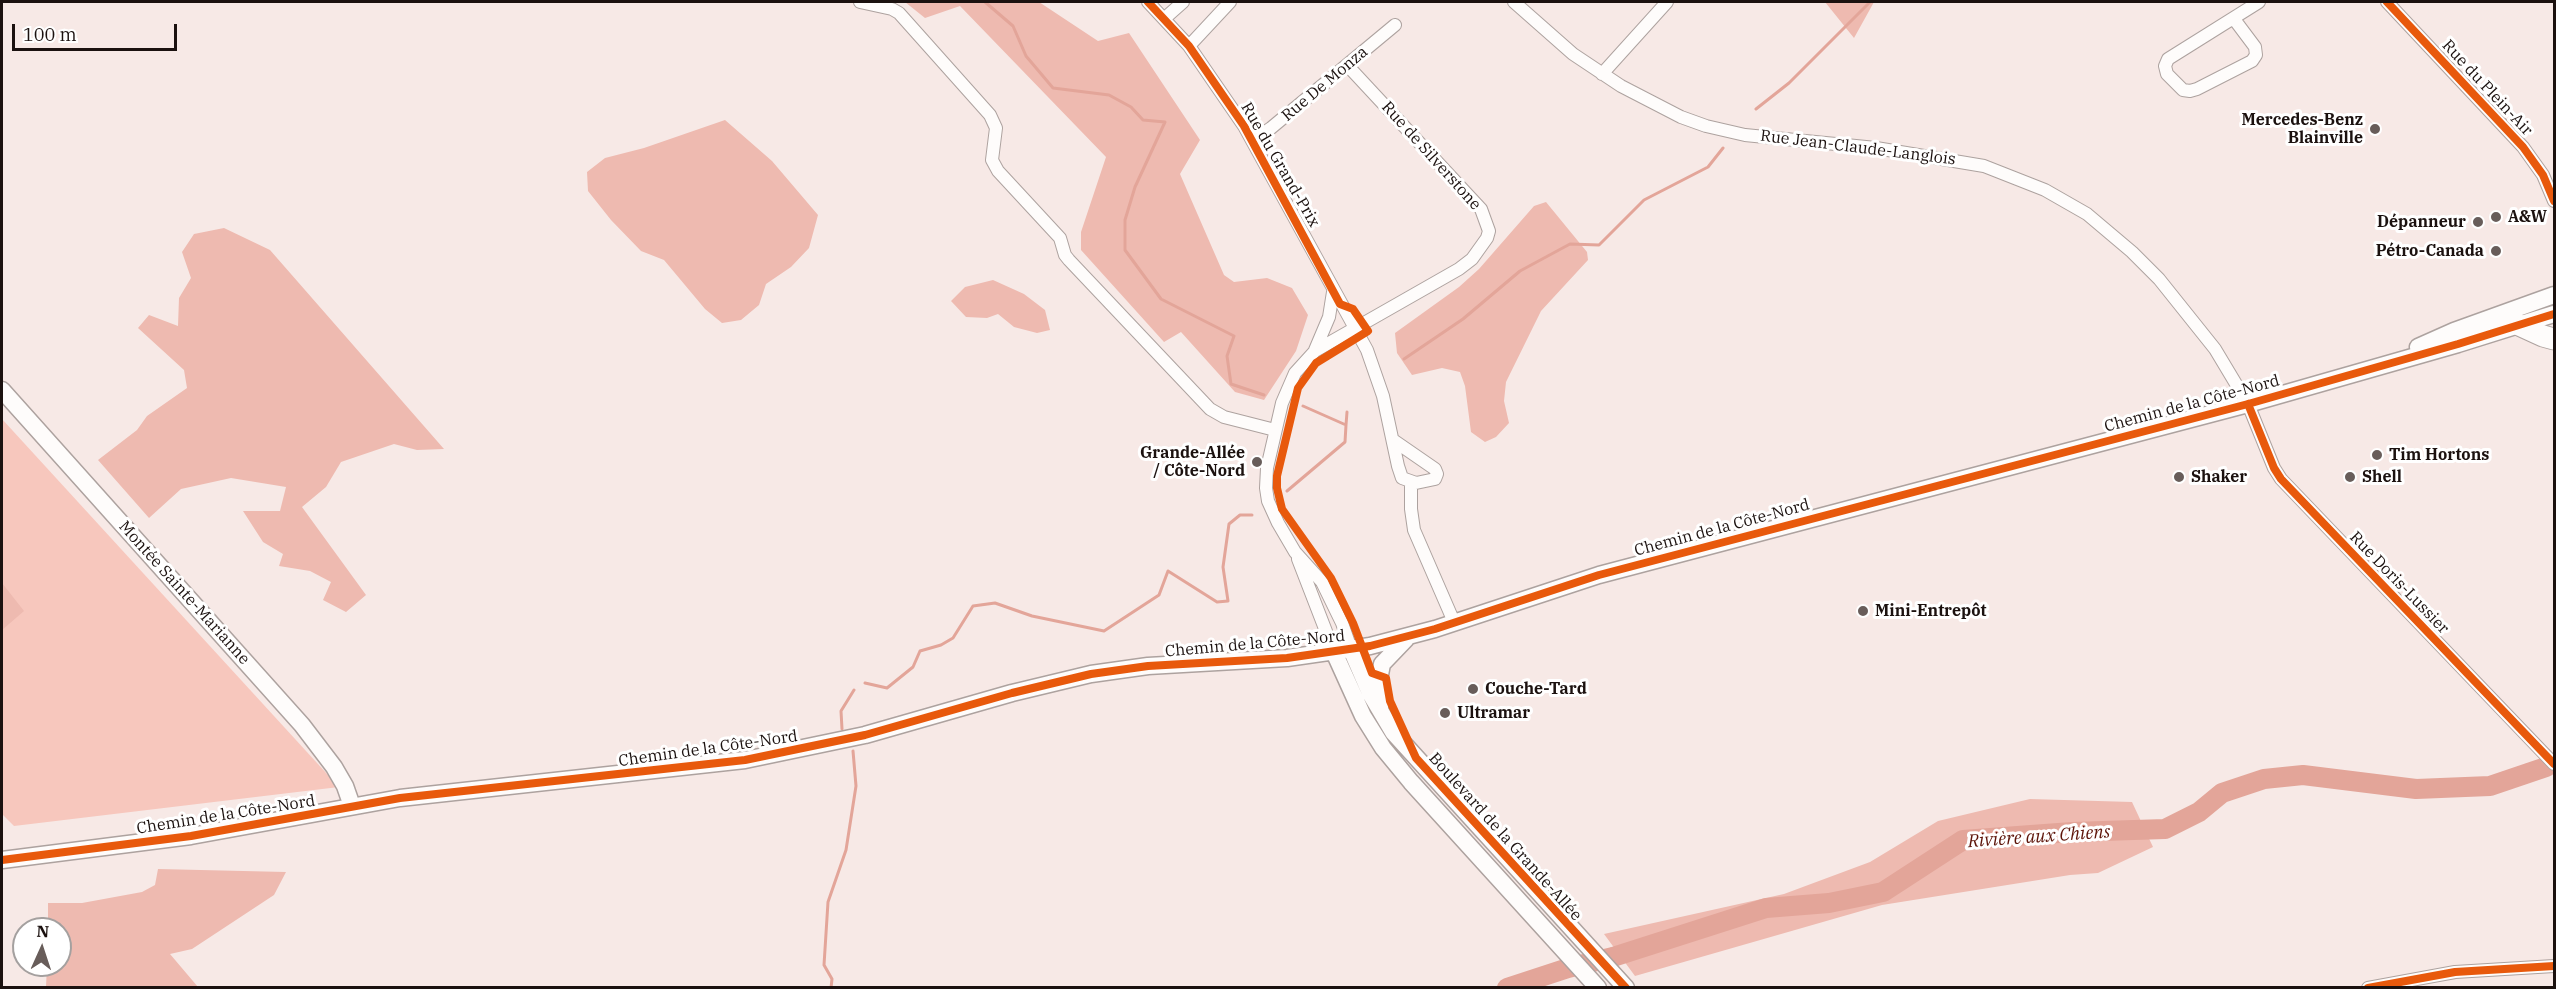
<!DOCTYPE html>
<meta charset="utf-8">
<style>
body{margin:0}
#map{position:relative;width:2556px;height:989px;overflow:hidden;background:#f7e9e6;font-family:"IBM Plex Serif",serif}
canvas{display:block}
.frame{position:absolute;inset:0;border:3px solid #1b110f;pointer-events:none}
.north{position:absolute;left:12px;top:917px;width:60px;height:60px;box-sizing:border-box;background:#fff;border:2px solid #a4a09f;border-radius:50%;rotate:3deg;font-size:16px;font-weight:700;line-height:24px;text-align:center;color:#1b110f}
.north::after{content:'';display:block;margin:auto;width:21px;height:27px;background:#685d5a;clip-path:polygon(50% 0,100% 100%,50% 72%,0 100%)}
.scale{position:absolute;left:12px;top:24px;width:165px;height:27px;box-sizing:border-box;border:3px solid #1b110f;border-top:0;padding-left:8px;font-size:18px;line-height:21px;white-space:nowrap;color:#1b110f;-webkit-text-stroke:4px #fff;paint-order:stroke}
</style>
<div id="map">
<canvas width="2556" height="989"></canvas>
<div class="frame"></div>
<div class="north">N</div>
<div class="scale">100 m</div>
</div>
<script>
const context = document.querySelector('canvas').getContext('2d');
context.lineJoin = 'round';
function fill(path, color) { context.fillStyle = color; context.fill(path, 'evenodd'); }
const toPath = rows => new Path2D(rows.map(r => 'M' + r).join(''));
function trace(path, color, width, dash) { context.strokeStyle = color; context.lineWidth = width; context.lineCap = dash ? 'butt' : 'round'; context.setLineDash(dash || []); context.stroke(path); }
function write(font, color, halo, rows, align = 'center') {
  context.font = font + ' "IBM Plex Serif",serif'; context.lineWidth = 6; context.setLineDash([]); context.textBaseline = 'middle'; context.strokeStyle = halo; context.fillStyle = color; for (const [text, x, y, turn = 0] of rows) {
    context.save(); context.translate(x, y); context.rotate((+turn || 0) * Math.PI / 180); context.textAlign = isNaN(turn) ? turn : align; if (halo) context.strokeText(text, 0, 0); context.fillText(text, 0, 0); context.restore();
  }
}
const green = toPath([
 [2,419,339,787,14,826,2,814]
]);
const forest = toPath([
 [905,2,1039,2,1098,41,1129,33,1200,140,1180,174,1224,275,1234,282,1267,278,1292,288,1308,315,1296,351,1264,400,1235,392,1181,332,1164,342,1081,250,1081,232,1106,157,960,6,925,18],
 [1825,2,1874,2,1854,38],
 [725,120,772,161,818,215,809,248,791,267,766,284,759,305,741,320,722,323,705,309,664,260,641,251,611,220,588,191,587,172,605,158,644,148],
 [1546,202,1587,252,1588,260,1541,311,1506,382,1504,401,1509,423,1496,437,1485,442,1471,432,1465,386,1460,372,1442,368,1412,375,1397,353,1395,333,1459,287,1479,269,1534,206],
 [224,228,270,250,444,449,417,450,394,444,341,462,326,487,302,507,366,595,346,612,323,600,331,582,310,571,279,566,283,554,263,542,243,511,280,511,286,487,231,478,181,489,149,518,98,460,137,430,147,416,187,388,184,370,138,328,149,315,178,326,179,298,191,278,182,252,194,234],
 [993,280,1024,294,1045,310,1050,330,1037,333,1014,327,998,314,987,318,966,317,951,301,965,287],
 [2,583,24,611,2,630],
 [2030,799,2132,802,2153,847,2098,873,2070,875,1882,905,1635,976,1604,934,1784,894,1870,862,1938,821],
 [158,869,286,872,274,895,192,949,170,954,198,987,46,987,47,965,60,965,60,929,48,929,48,903,82,903,142,892,155,885]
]);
const stream = toPath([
 [985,2,1013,26,1026,56,1053,88,1109,95,1131,107,1143,120,1165,122,1135,187,1125,220,1125,250,1161,299,1234,336,1227,356,1231,384,1264,395],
 [1756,109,1789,83,1870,2],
 [1404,359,1463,319,1520,271,1570,244,1599,245,1644,200,1708,167,1723,148],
 [1346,425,1347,412],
 [1287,491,1345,442,1346,425,1303,406],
 [865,683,887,688,913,667,920,651,941,645,953,638,973,606,995,603,1032,616,1104,631,1159,595,1168,571,1217,602,1228,601,1223,567,1229,524,1240,515,1252,515],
 [842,729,841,711,854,690],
 [831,988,832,979,824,965,828,902,846,850,856,786,853,751]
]);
const river = toPath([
 [1507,988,1568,968,1613,957,1766,908,1829,903,1883,892,1963,840,2072,832,2165,829,2199,812,2222,793,2264,779,2303,775,2416,789,2490,786,2546,767]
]);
const street = toPath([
 [860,2,892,9,899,13,990,115,996,128,992,160,998,171,1060,238,1065,255,1069,260,1210,409,1224,417,1275,430],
 [1148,2,1189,46,1244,126,1367,350,1383,396,1398,466,1402,478,1416,483,1435,479,1437,474,1435,469,1393,440],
 [1514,2,1573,54,1621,86,1681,117,1706,126,1745,135,1876,148,1984,166,2045,190,2087,214,2132,252,2159,279,2215,349,2248,404,2274,468,2281,479,2554,764],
 [2387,2,2523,147,2543,175,2554,201],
 [1165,18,1183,2],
 [2234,19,2255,47,2256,55,2252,61,2197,89,2190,91,2183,90,2167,74,2165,66,2168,59,2259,2],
 [1189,46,1230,2],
 [1347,65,1481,209,1489,231,1487,238,1472,259,1459,269,1315,351,1295,373,1282,403,1267,468,1266,488,1268,501,1278,523,1295,552,1322,582,1342,623,1351,649],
 [1602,74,1667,2],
 [1253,140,1271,128,1395,25],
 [1315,350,1329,317,1333,292],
 [1411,483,1411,509,1414,530,1454,622],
 [1298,559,1334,652],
 [2368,988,2455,972,2554,966]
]);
const secondary = toPath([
 [2418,347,2454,331,2554,295],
 [2,390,302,725,334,767,345,786,352,806],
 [1351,649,1371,695,1393,732,1626,988],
 [1334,652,1363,716,1383,748,1411,782,1598,988],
 [1380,708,1379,680,1382,664,1406,639],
 [2,860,191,836,400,798,745,760,865,735,1012,693,1091,674,1148,666,1287,658,1370,646,1435,629,1599,575,2248,404,2458,344,2554,314]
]);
const highway = toPath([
 [2519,325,2543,336,2554,339]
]);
const cycleway = toPath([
 [1148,2,1189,46,1244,126,1340,304,1353,309,1368,331,1316,363,1298,388,1277,476,1277,488,1282,509,1331,578,1353,623,1372,673,1386,678,1390,701,1416,758,1626,988],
 [2387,2,2523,147,2543,175,2554,201],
 [2248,404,2274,468,2281,479,2554,764],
 [2,860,191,836,400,798,745,760,865,735,1012,693,1091,674,1148,666,1287,658,1370,646,1435,629,1599,575,2248,404,2458,344,2554,314],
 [2368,988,2455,972,2554,966]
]);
const markers = [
 [2375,129,6,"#685d5a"],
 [2496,217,6,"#685d5a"],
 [2478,222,6,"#685d5a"],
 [2496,251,6,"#685d5a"],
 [2377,455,6,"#685d5a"],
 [1257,462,6,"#685d5a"],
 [2179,477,6,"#685d5a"],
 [2350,477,6,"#685d5a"],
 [1863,611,6,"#685d5a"],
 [1473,689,6,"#685d5a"],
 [1445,713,6,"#685d5a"]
];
const streetNames = [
 ["Rue De Monza",1325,84,-40],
 ["Rue du Plein-Air",2487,88,47],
 ["Rue Jean-Claude-Langlois",1858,148,7],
 ["Rue de Silverstone",1431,156,48],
 ["Rue du Grand-Prix",1280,165,60],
 ["Chemin de la Côte-Nord",2192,404,-15],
 ["Chemin de la Côte-Nord",1722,528,-15],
 ["Rue Doris-Lussier",2399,583,46],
 ["Montée Sainte-Marianne",184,593,48],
 ["Chemin de la Côte-Nord",1255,644,-5],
 ["Chemin de la Côte-Nord",708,749,-8],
 ["Chemin de la Côte-Nord",226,815,-9],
 ["Boulevard de la Grande-Allée",1505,837,48]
];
const poiNames = [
 ["Mercedes-Benz",2363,120,"right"],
 ["Blainville",2363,138,"right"],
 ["A&W",2508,217],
 ["Dépanneur",2466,222,"right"],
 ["Pétro-Canada",2484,251,"right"],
 ["Grande-Allée",1245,453,"right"],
 ["/ Côte-Nord",1245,471,"right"],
 ["Tim Hortons",2389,455],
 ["Shaker",2191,477],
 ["Shell",2362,477],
 ["Mini-Entrepôt",1875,611],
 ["Couche-Tard",1485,689],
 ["Ultramar",1457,713]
];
const waterNames = [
 ["Rivière aux Chiens",2039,837,-4]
];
fill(green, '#f7c7bd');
fill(forest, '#eebab0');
trace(stream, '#e3a599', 3);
trace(river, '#e3a599', 20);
trace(street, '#ada29f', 14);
trace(secondary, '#ada29f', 19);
trace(highway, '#ada29f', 23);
trace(street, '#fefcfb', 12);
trace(secondary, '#fefcfb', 16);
trace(highway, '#fefcfb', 21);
trace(cycleway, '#e8590c', 8);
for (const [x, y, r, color] of markers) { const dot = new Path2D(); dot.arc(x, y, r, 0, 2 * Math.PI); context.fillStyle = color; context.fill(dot); trace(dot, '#fff', 2); }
write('16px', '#1b110f', '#fff', streetNames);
write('bold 16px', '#1b110f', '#fff', poiNames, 'left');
write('italic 18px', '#5d1409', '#fff', waterNames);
</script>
